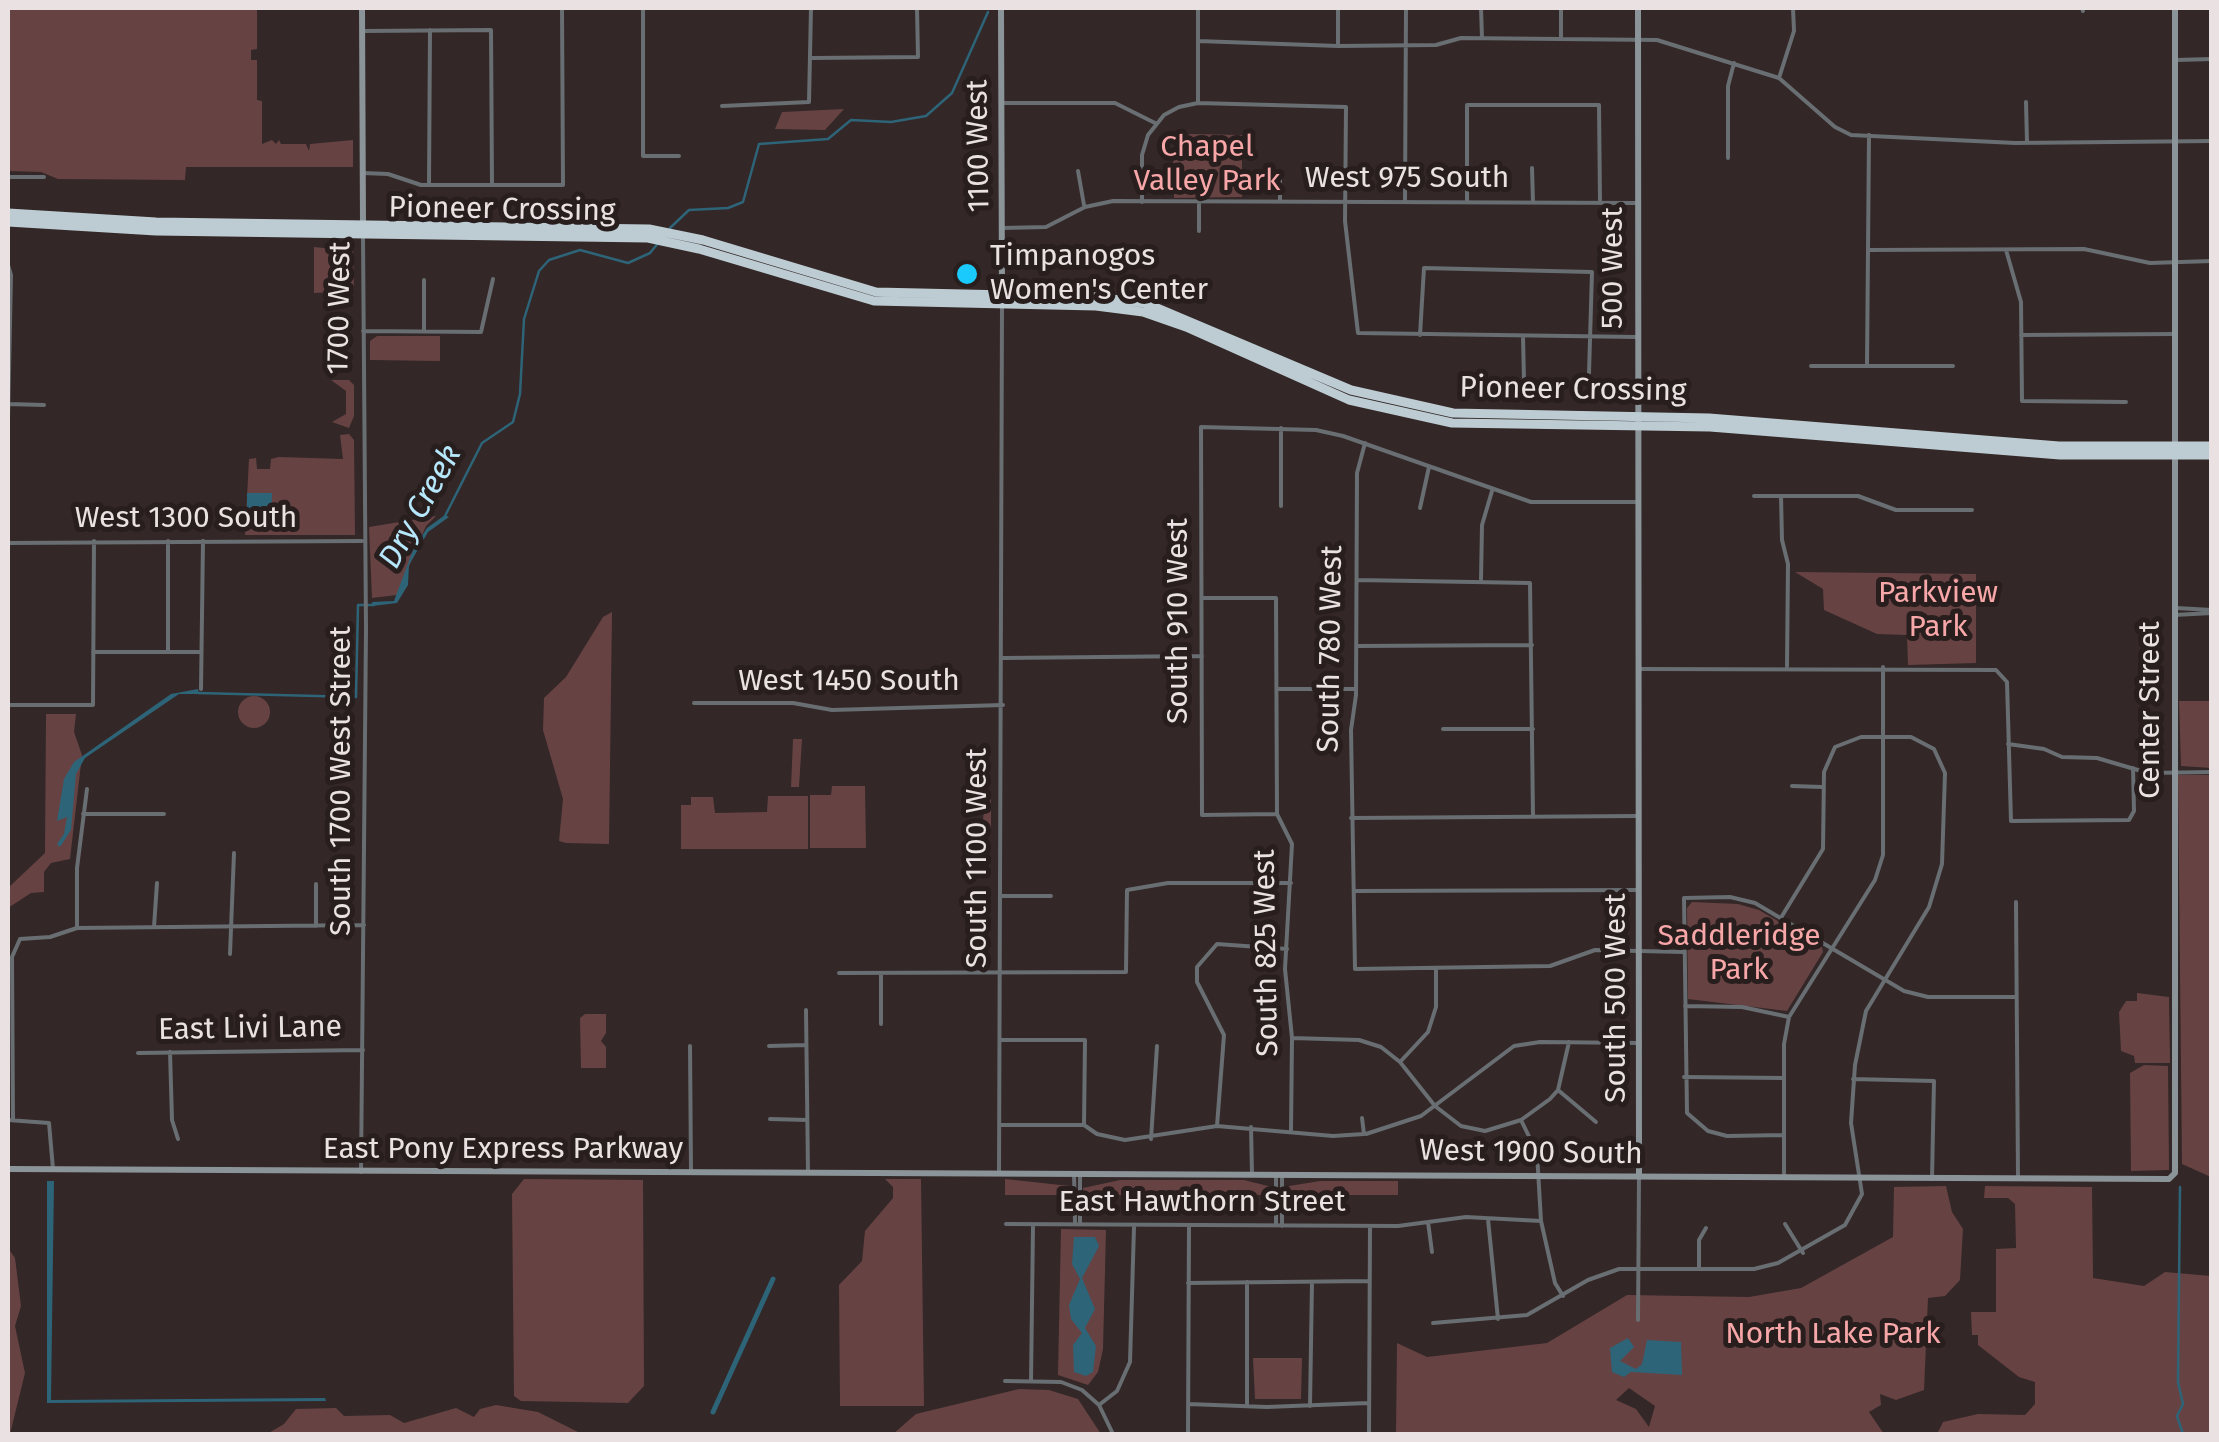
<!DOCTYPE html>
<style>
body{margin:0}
#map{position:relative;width:2219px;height:1442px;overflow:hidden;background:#332727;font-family:"Fira Sans",sans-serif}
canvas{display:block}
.frame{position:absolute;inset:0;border:10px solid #eae2e2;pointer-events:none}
</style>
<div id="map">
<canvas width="2219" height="1442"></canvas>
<div class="frame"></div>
</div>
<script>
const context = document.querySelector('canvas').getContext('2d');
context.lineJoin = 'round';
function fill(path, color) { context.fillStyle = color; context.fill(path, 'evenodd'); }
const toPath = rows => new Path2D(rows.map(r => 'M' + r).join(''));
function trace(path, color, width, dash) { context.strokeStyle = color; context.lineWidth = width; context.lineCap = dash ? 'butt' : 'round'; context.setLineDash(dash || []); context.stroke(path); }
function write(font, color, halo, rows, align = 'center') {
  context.font = font + ' "Fira Sans",sans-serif'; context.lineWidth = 10; context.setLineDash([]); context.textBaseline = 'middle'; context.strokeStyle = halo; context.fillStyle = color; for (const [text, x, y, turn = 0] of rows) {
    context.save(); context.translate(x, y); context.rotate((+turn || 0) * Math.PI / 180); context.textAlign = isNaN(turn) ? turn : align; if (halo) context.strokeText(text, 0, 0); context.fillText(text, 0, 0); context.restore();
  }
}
const green = toPath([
 [8,8,257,8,257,49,251,50,251,60,257,60,257,100,262,101,262,144,272,140,276,144,279,140,281,144,306,144,309,151,310,144,353,140,353,167,186,167,185,180,58,179,41,172,8,171],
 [844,109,825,130,775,129,782,112],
 [1190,134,1242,135,1242,197,1174,198,1173,150],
 [314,247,353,251,354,291,314,293],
 [377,336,440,336,440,361,370,360,370,341],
 [331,380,349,380,354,385,354,416,349,428,332,422,346,414,346,391],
 [349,434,354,440,355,535,245,535,249,459,256,458,257,469,270,469,271,459,279,457,343,459,340,435],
 [436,516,426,526,397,595,372,598,369,527],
 [1795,572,1976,574,1976,663,1908,665,1907,635,1877,634,1824,610,1823,589],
 [612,612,609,844,566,843,559,841,563,799,543,730,544,698,566,677,603,617],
 '238 712a16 16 0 1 1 32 0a16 16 0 1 1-32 0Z',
 [2179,701,2211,701,2211,768,2181,766],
 [46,714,76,714,74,732,82,755,70,859,51,863,44,872,44,892,31,893,8,908,8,888,45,853],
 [793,739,802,739,799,787,791,787],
 [2178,775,2211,775,2211,1177,2182,1164],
 [832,786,865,786,866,848,810,848,810,795,831,795],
 [975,794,991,794,991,830,975,830,983,821,984,807],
 [768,796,808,796,808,849,681,849,681,805,691,805,691,797,713,797,715,813,767,812],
 [1692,902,1738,904,1759,910,1822,947,1823,952,1787,1011,1688,999,1687,908],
 [2137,993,2169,997,2170,1063,2135,1063,2134,1056,2121,1051,2119,1012,2126,1001,2137,1001],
 [585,1014,606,1014,606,1033,601,1041,606,1047,606,1068,581,1068,580,1018],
 [2144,1065,2168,1066,2169,1170,2131,1171,2130,1073],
 [524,1179,643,1180,644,1386,628,1403,521,1401,514,1396,512,1194],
 [885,1179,921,1179,924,1406,840,1406,839,1285,862,1261,865,1231,893,1198,893,1187],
 [1005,1179,1070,1186,1073,1191,1072,1215,1070,1195,1005,1195],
 [1120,1180,1244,1180,1272,1187,1271,1195,1084,1195,1083,1216,1083,1188],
 [1320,1181,1398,1181,1398,1195,1287,1195,1289,1186],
 [1946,1186,1952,1212,1963,1229,1960,1280,1945,1296,1928,1298,1924,1390,1896,1400,1880,1394,1881,1405,1869,1412,1884,1434,1396,1434,1397,1343,1427,1357,1547,1343,1627,1295,1749,1297,1801,1288,1893,1237,1894,1187],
 [1629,1388,1655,1406,1649,1427,1636,1409,1616,1400],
 [1985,1186,2092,1187,2093,1278,2144,1286,2165,1272,2211,1276,2211,1434,1937,1434,1943,1422,1978,1414,2025,1415,2035,1404,2035,1382,2019,1377,1978,1345,1978,1335,1972,1335,1971,1312,1996,1312,1996,1249,2016,1248,2015,1204,2008,1198,1984,1198],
 [1061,1229,1106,1230,1103,1349,1098,1372,1088,1385,1058,1375],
 [8,1248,15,1258,21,1306,15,1326,25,1373,10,1434],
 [1253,1358,1302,1358,1301,1399,1255,1399],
 [1019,1389,1049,1390,1078,1399,1101,1434,893,1434,916,1414],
 [496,1405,538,1412,582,1434,267,1434,284,1424,296,1409,336,1408,344,1416,390,1415,404,1423,456,1408,474,1417,480,1409]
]);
const water = toPath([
 [247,493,272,493,271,527,247,527],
 [445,515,449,517,428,532,409,565,408,585,397,603,372,606,372,602,394,601,413,550,427,528],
 [198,689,199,694,179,694,85,758,76,774,71,830,60,847,57,844,64,834,67,817,57,821,64,779,74,762,171,694],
 [47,1181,54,1181,51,1400,325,1398,326,1401,47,1403],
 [1074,1237,1095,1237,1099,1246,1082,1278,1095,1309,1085,1328,1096,1346,1093,1372,1086,1376,1074,1372,1073,1345,1082,1333,1071,1319,1069,1305,1080,1279,1072,1264],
 [1628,1338,1634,1347,1620,1361,1636,1369,1642,1364,1647,1340,1681,1342,1682,1375,1631,1372,1624,1377,1612,1372,1610,1348]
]);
const stream = toPath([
 [670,228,689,210,728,208,743,202,759,144,828,139,851,120,891,122,926,116,952,93,988,12],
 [444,518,482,443,513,422,520,394,524,319,539,271,549,260,580,250,628,263,650,253,659,242],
 [198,693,356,697,358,605,374,605],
 [2180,1187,2178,1382,2183,1404,2177,1416,2183,1434]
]);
const canal = toPath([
 [713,1412,773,1279]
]);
const street = toPath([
 [643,8,643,156,679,156],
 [1198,8,1198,103],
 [1338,8,1338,46],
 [1481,8,1482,38],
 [2082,8,2083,11],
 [363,31,491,30,492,185],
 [1561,38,1561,8],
 [1198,41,1338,46,1436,45,1461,38,1657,40,1779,78,1835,127,1851,135,2015,143,2212,141],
 [812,58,918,57,917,8],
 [2176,60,2212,59],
 [1779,78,1794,31,1793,8],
 [2026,102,2027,142],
 [1001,103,1115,103,1155,123],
 [722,106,809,102,811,8],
 [1728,158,1728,86,1734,63],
 [1532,168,1533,202],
 [1078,171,1084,205],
 [363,173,388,174,421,185,563,185,562,8],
 [1280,173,1280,201],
 [8,177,44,177],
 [429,185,430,30],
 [1405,200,1406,8],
 [1199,201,1199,231],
 [1467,201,1467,105,1599,105,1600,202],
 [1142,202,1142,155,1148,135,1164,115,1179,107,1198,103,1346,107,1345,221,1358,333,1636,337],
 [1002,228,1046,227,1085,207,1113,201,1637,203],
 [1868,250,2084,249,2150,263,2212,261],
 [2006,250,2021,302,2022,401,2126,402],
 [8,265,11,275,8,420],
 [424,280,424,330],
 [363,331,481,332,493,279],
 [1420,335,1424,268,1592,272,1589,373],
 [2021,335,2176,334],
 [1523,336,1524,381],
 [1811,366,1953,366],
 [1867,366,1869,135],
 [8,404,44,405],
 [1365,443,1357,473,1356,695,1351,730,1355,969,1550,966,1595,950,1684,952],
 [1754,496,1858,496,1896,510,1972,510],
 [1781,496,1782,540,1788,564,1787,666],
 [1281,506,1281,428],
 [1420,508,1429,467],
 [168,541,168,652],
 [8,543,362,541],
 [1481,579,1482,525,1492,491],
 [1357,580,1530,583,1533,816],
 [1203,598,1276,598,1277,814,1292,844,1285,969,1292,1038,1291,1130],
 [2176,608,2212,610],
 [2174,615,2212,613],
 [1356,646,1532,645],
 [93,652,199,652],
 [1003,658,1202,656],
 [1639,669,1996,670,2007,682,2011,821,2129,820,2134,811,2133,768],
 [201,689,203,541],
 [1277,689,1356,689],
 [694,703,793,703,832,710,1003,705],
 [8,705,93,705,94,541],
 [1443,729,1533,729],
 [2008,744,2044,749,2062,757,2097,758,2148,773,2212,772],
 [1792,786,1822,787],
 [83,814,164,814],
 [1277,814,1202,815,1201,427,1316,430,1343,436,1531,502,1636,502],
 [1351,818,1636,816],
 [1356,891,1639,890],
 [1001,896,1051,896],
 [2016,902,2018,1178],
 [316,926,316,884],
 [154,927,157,883],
 [77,928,77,868,87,789],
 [230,954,234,853],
 [839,973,1126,972,1127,890,1168,883,1291,883],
 [881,973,881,1024],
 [1685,1006,1742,1007,1789,1017],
 [806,1010,808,1173],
 [1292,1038,1359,1040,1381,1047,1400,1062,1435,1106,1461,1126,1485,1131,1521,1120,1550,1099,1558,1090,1569,1042],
 [1001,1040,1085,1040,1084,1125],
 [690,1046,691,1171],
 [769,1046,806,1045],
 [170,1052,172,1120,178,1139],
 [138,1053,363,1050],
 [1400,1062,1428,1032,1436,1007,1436,969],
 [1684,1077,1784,1078],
 [1853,1079,1934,1081,1932,1179],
 [1558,1090,1596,1122],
 [770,1119,807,1120],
 [8,1120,49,1123,53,1169],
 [13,1120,12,957,20,939,50,937,77,928,364,925],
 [1521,1120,1537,1153,1541,1221,1555,1283,1563,1296],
 [1000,1125,1084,1125,1097,1134,1125,1140,1217,1126,1333,1136,1364,1134,1362,1118],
 [1217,1126,1224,1035,1197,982,1197,967,1217,944,1287,949],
 [1251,1127,1252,1174],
 [1366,1134,1421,1116,1514,1046,1540,1042,1640,1043],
 [1784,1135,1727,1136,1708,1131,1687,1113,1684,898,1730,897,1755,903,1904,991,1928,997,2015,997],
 [1151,1139,1157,1046],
 [361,1172,366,629,363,237],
 [999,1173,1002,306],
 [1074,1173,1075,1223],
 [1080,1174,1080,1224],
 [1276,1174,1276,1224],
 [1784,1175,1784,1044,1789,1017,1875,880,1883,855,1883,667],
 [1488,1219,1498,1319],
 [1428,1222,1432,1252],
 [1006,1224,1398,1226,1466,1217,1541,1221],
 [1785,1224,1803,1253],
 [1282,1226,1282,1175],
 [1699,1269,1699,1240,1706,1228],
 [1247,1282,1247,1405],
 [1188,1283,1368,1281],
 [1638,1320,1639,1177],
 [1433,1323,1527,1315,1588,1280,1619,1269,1754,1269,1778,1263,1845,1225,1862,1194,1851,1123,1855,1065,1866,1011,1929,907,1942,864,1945,773,1934,749,1911,737,1861,737,1835,747,1824,772,1823,849,1782,916],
 [1005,1381,1061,1382,1082,1390,1099,1405,1113,1434],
 [1031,1381,1033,1226],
 [1188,1404,1267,1407,1368,1403],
 [1099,1405,1117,1391,1130,1362,1134,1227],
 [1310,1406,1312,1282],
 [1188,1434,1189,1225],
 [1369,1434,1370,1226]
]);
const secondary = toPath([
 [362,8,363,226],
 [1001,8,1002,296],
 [1638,8,1639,1177],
 [8,1169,2169,1179,2175,1173,2175,8]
]);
const highway = toPath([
 [8,213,156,222,649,229,703,240,876,292,1096,297,1145,303,1351,390,1453,413,1709,418,2059,446,2212,446],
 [8,222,156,231,648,238,699,249,874,301,1096,306,1143,312,1186,327,1349,400,1452,423,1710,427,2060,455,2212,455]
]);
const markers = [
 [967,274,12,"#1bcafc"]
];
const streetNames = [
 ["1100 West",979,146,-91],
 ["West 975 South",1407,179],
 ["Pioneer Crossing",502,210,1],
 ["500 West",1614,268,-90],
 ["1700 West",340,308,-89],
 ["Pioneer Crossing",1573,390,1],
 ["West 1300 South",186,519],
 ["South 910 West",1179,621,-90],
 ["South 780 West",1331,649,-89],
 ["West 1450 South",849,682],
 ["Center Street",2151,710,-90],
 ["South 1700 West Street",342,781,-90],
 ["South 1100 West",978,858,-90],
 ["South 825 West",1267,953,-91],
 ["South 500 West",1617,998,-90],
 ["East Livi Lane",250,1029,-1],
 ["East Pony Express Parkway",503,1150],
 ["West 1900 South",1531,1153,1],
 ["East Hawthorn Street",1202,1203]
];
const parkNames = [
 ["Chapel",1207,148],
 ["Valley Park",1207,182],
 ["Parkview",1938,594],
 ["Park",1938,628],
 ["Saddleridge",1739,937],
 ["Park",1739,971],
 ["North Lake Park",1833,1335]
];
const poiNames = [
 ["Timpanogos",990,257],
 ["Women's Center",990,291]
];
const waterNames = [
 ["Dry Creek",421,507,-61]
];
fill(green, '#674243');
fill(water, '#2e6478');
trace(stream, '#2e6478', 2.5);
trace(canal, '#2e6478', 5);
trace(street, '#686e71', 4);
trace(secondary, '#8b9498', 6);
trace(highway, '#bdccd2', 9);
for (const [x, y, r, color] of markers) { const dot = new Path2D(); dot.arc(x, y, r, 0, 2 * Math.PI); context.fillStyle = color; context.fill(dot); trace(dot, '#291e1e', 4); }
write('30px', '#eae2e2', '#291e1e', streetNames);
write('30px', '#f8a7a9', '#291e1e', parkNames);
write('30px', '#eae2e2', '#291e1e', poiNames, 'left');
write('italic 32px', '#b6e7fb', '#291e1e', waterNames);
</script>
